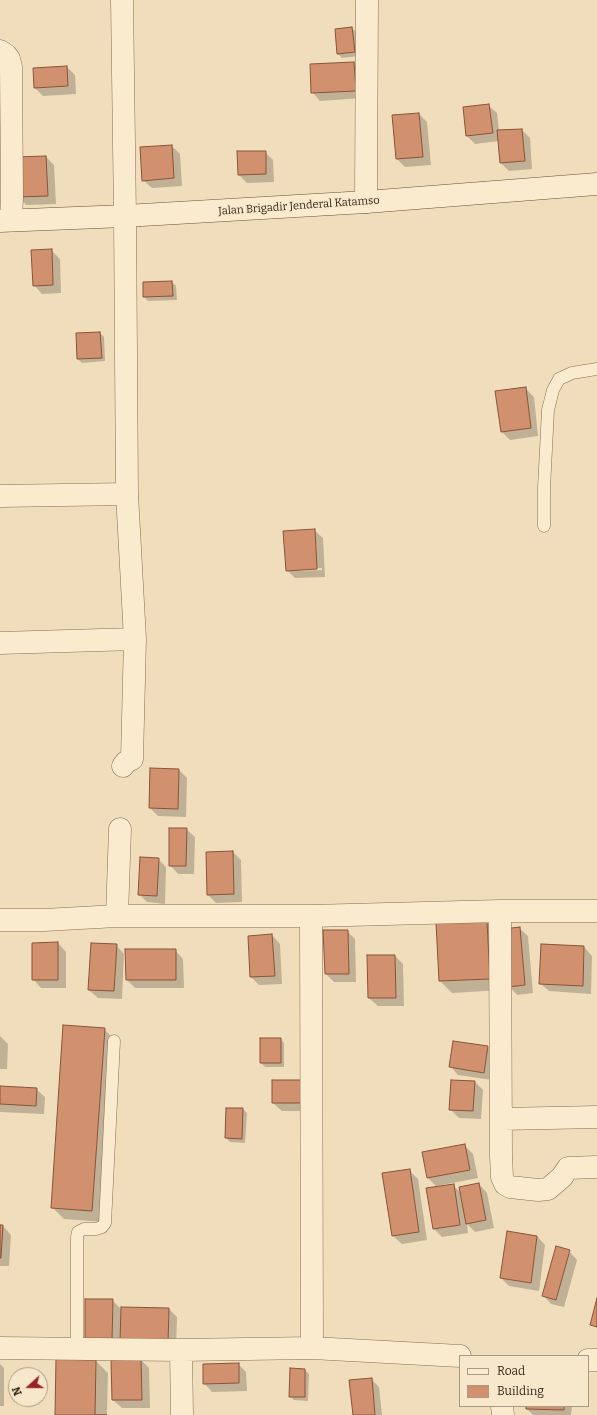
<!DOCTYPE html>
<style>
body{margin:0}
#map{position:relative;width:597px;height:1415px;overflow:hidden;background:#f0ddbb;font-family:Bitter,serif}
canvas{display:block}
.legend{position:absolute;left:459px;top:1355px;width:130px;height:52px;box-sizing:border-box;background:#f7e8cb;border:1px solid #aa9a84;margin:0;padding:5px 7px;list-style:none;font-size:12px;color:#36261a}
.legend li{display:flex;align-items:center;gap:8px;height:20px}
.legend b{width:20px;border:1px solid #aa9a84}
.north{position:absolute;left:8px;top:1367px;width:40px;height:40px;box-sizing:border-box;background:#f7e8cb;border:1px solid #aa9a84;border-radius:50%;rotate:249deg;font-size:11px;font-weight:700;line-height:16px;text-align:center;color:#36261a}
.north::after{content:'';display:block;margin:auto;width:14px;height:18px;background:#9b2129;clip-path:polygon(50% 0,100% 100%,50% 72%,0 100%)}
</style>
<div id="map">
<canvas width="597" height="1415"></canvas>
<ul class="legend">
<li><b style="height:5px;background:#fbebce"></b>Road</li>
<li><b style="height:11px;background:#d1916e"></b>Building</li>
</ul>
<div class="north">N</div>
</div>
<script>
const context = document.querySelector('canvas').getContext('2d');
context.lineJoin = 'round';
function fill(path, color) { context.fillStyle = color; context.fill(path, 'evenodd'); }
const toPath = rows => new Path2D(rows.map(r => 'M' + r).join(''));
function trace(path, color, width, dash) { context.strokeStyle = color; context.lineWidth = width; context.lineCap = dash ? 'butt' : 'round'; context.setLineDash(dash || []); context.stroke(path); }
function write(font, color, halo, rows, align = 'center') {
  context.font = font + ' Bitter,serif'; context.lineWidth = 3; context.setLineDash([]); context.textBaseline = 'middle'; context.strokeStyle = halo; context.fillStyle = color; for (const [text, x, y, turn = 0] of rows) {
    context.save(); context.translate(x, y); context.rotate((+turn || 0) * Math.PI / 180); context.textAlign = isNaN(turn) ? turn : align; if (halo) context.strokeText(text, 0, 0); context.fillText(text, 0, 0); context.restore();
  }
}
const shadow = toPath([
 [352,28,356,32,359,56,342,58,338,54],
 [354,63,362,71,363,98,320,101,312,92],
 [67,67,75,75,76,94,43,96,35,88],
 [488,105,497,113,499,131,522,130,530,138,532,169,509,171,501,163,499,141,475,144,467,136],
 [419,114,427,122,431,165,405,167,397,159,393,116],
 [172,146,180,154,182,186,152,188,143,180],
 [265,152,273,160,274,182,247,183,239,175],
 [46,157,54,165,56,204,26,205,18,196],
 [51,250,60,259,61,293,42,294,34,285],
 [172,282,176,286,177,300,148,301,144,297],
 [100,333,104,337,105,361,82,363,78,359,77,334],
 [525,388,534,397,538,436,510,440,502,432],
 [314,530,323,538,325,577,295,578,287,570],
 [322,568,322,570,293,571,293,569],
 [179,770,187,778,186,817,158,816,150,808],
 [186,829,195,837,194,874,178,874,170,865],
 [233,852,241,860,242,902,216,903,208,895],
 [158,859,166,867,165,904,147,902,139,894],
 [487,922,499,934,502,990,452,993,440,981],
 [519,928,528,936,533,993,517,995,509,986],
 [347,931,355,939,356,982,334,982,326,974],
 [272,935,280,944,282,984,259,985,251,977],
 [58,943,66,952,66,988,41,988,33,979],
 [116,945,124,954,122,999,98,998,89,990],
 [584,947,592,956,591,994,549,991,540,983],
 [175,950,183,959,184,988,135,988,127,980],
 [395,956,403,964,404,1006,378,1006,369,998],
 [104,1029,116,1041,104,1222,64,1219,52,1207],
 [0,1036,8,1044,7,1069,0,1069],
 [280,1039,284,1043,284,1067,265,1067,261,1063],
 [454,1042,488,1047,496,1056,492,1080,458,1075,450,1066],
 [273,1081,315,1111,282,1111,273,1103],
 [475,1082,483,1090,481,1119,459,1118,450,1109],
 [0,1087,36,1089,45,1097,44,1114,0,1112],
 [243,1109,247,1113,245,1143,230,1142,226,1138],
 [465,1146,473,1154,478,1178,437,1186,437,1187,428,1178],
 [409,1170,418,1179,427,1240,402,1244,393,1236],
 [479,1184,487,1193,494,1228,475,1232,467,1224,468,1233,442,1237,434,1229,427,1189,453,1185,461,1193],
 [0,1226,3,1226,11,1235,9,1266,0,1266],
 [508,1232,537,1236,545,1245,539,1291,509,1286,501,1278],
 [569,1251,577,1260,564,1307,551,1304,543,1295],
 [112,1300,122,1310,169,1309,177,1317,176,1352,94,1347],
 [141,1360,149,1368,150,1408,122,1408,113,1400,112,1361],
 [96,1361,108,1373,107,1415,56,1415],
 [0,1364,4,1368,4,1406,0,1406],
 [238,1364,246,1372,247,1391,212,1392,204,1383],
 [291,1369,305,1370,309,1374,308,1401,294,1400,290,1396],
 [371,1379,379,1387,382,1415,354,1415],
 [527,1406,572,1406,571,1415,533,1415,527,1409]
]);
const building = toPath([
 [352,27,355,52,337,54,335,29,352,27],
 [354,62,356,91,311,93,310,64,354,62],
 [67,66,68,86,34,88,33,68,67,66],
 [489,104,493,133,466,136,463,107,489,104],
 [419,113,423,157,396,159,392,115,419,113],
 [522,129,525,161,500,163,497,130,522,129],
 [172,145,174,178,142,181,140,147,172,145],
 [237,151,266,151,266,174,238,175,237,151],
 [46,156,48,196,17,197,15,157,46,156],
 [52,249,53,285,33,286,31,250,52,249],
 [172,281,173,296,143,297,143,282,172,281],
 [100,332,102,358,77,359,76,333,100,332],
 [526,387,531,428,501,432,495,391,526,387],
 [315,529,317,569,286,571,283,531,315,529],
 [150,768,179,769,178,809,149,808,150,768],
 [169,828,187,828,186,866,169,866,169,828],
 [233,851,234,894,207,895,206,852,233,851],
 [140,857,159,858,157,896,138,895,140,857],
 [487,921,490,979,439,981,436,923,487,921],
 [520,927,525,985,508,987,503,929,520,927],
 [323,930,348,930,349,974,325,974,323,930],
 [272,934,275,976,250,977,248,936,272,934],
 [58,942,58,980,32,980,32,943,58,942],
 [91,943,117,944,114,991,88,990,91,943],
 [541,944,584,946,583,986,539,984,541,944],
 [125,949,176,949,176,980,126,980,125,949],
 [367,955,395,955,396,998,368,998,367,955],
 [63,1025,105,1028,92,1211,51,1208,63,1025],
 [260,1038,281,1038,281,1063,260,1063,260,1038],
 [453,1041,488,1046,484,1073,449,1067,453,1041],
 [272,1080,307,1080,308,1103,272,1103,272,1080],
 [451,1080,475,1081,473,1111,449,1110,451,1080],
 [0,1086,37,1088,36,1106,0,1104,0,1086],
 [226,1108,243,1108,242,1139,225,1138,226,1108],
 [465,1144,470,1170,427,1178,422,1152,465,1144],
 [410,1169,419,1232,392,1236,382,1173,410,1169],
 [479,1183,486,1220,466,1224,459,1187,479,1183],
 [454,1184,460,1225,433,1229,426,1188,454,1184],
 [0,1225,3,1225,1,1258,0,1258,0,1225],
 [507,1231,537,1236,531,1283,500,1278,507,1231],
 [556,1246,570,1250,556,1300,542,1296,556,1246],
 [597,1298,597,1327,590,1325,597,1298],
 [85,1299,113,1299,112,1340,85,1339,85,1299],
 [121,1307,169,1308,168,1344,120,1342,121,1307],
 [56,1359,96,1360,95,1415,107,1415,55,1415,56,1359],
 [141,1359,142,1400,112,1400,111,1360,141,1359],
 [239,1363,239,1383,203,1384,203,1364,239,1363],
 [290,1368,305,1369,305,1397,289,1397,290,1368],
 [372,1378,375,1415,353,1415,349,1380,372,1378],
 [526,1406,564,1406,564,1410,526,1409,526,1406]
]);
const lane = toPath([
 [544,526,544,488,548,410,553,390,559,379,572,373,597,369],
 [77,1349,77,1237,78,1232,84,1229,96,1229,102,1227,105,1223,114,1041]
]);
const street = toPath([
 [0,51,6,55,9,59,11,67,12,197,11,220],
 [366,202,367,0],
 [0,496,127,494],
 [0,643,135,639,127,494,125,216,122,0],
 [123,766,126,762,132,759,135,639],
 [500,911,501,1156,502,1177,505,1184,510,1187,538,1190,548,1189,562,1177,568,1168,597,1167],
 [117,916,120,829],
 [311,916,312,1348],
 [0,920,44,920,117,916,311,916,500,911,597,911],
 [501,1119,597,1117],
 [0,1348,181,1350,312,1348,460,1356],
 [181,1350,182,1415],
 [588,1360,597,1360],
 [502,1406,503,1415]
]);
const secondary = toPath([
 [0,221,125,216,366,202,597,184]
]);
const streetNames = [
 ["Jalan Brigadir Jenderal Katamso",299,206,-4]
];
fill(shadow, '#0003');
fill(building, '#d1916e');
trace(building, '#895339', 1);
trace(lane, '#886d54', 13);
trace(street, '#886d54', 23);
trace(secondary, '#6a4e38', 23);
trace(lane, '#fbebce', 12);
trace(street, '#fbebce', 22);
trace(secondary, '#fbebce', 22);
write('11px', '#36261a', '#f7e8cb', streetNames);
</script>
